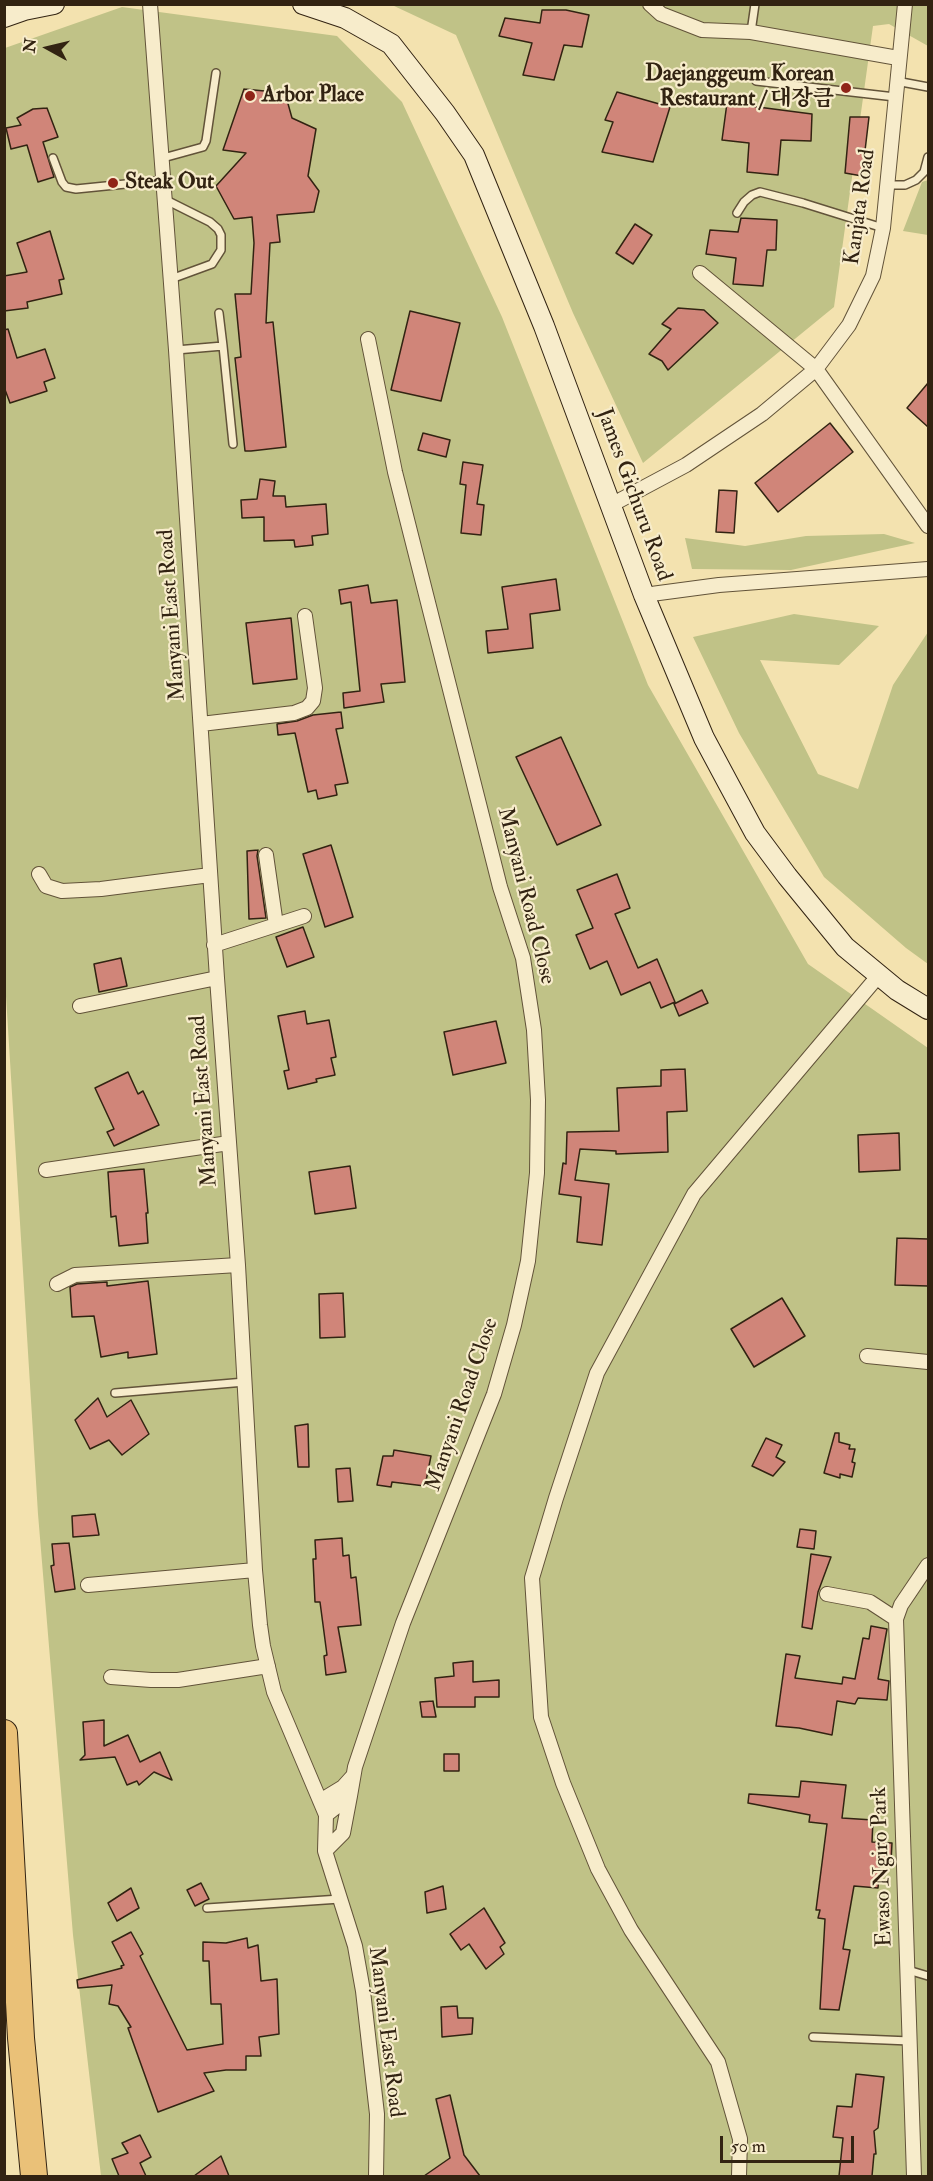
<!DOCTYPE html>
<meta charset="utf-8">
<style>
body{margin:0}
#map{position:relative;width:933px;height:2181px;overflow:hidden;background:#f3e2af;font-family:"IM FELL Double Pica",serif}
canvas{display:block}
.frame{position:absolute;inset:0;border:6px solid #322312;pointer-events:none}
.north{position:absolute;left:18px;top:18px;width:60px;height:60px;-webkit-text-stroke:4px #f7eccb;paint-order:stroke;rotate:278deg;font-size:16px;font-weight:700;line-height:24px;text-align:center;color:#322312}
.north::after{content:'';display:block;margin:auto;width:21px;height:27px;background:#322312;clip-path:polygon(50% 0,100% 100%,50% 72%,0 100%)}
.scale{position:absolute;left:720px;top:2136px;width:134px;height:27px;box-sizing:border-box;border:3px solid #322312;border-top:0;padding-left:8px;font-size:18px;line-height:21px;white-space:nowrap;color:#322312;-webkit-text-stroke:4px #f7eccb;paint-order:stroke}
</style>
<div id="map">
<canvas width="933" height="2181"></canvas>
<div class="frame"></div>
<div class="north">N</div>
<div class="scale">50 m</div>
</div>
<script>
const context = document.querySelector('canvas').getContext('2d');
context.lineJoin = 'round';
function fill(path, color) { context.fillStyle = color; context.fill(path, 'evenodd'); }
const toPath = rows => new Path2D(rows.map(r => 'M' + r).join(''));
function trace(path, color, width, dash) { context.strokeStyle = color; context.lineWidth = width; context.lineCap = dash ? 'butt' : 'round'; context.setLineDash(dash || []); context.stroke(path); }
function write(font, color, halo, rows, align = 'center') {
  context.font = font + ' "IM FELL Double Pica","Noto Serif KR",serif'; context.lineWidth = 4.5; context.setLineDash([]); context.textBaseline = 'middle'; context.strokeStyle = halo; context.fillStyle = color; for (const [text, x, y, turn = 0] of rows) {
    context.save(); context.translate(x, y); context.rotate((+turn || 0) * Math.PI / 180); context.textAlign = isNaN(turn) ? turn : align; if (halo) context.strokeText(text, 0, 0); context.fillText(text, 0, 0); context.restore();
  }
}
const green = toPath([
 [392,5,928,5,928,46,889,24,873,26,834,307,643,463,573,313,456,35],
 [122,7,337,36,402,102,502,317,648,685,808,964,928,1048,928,2176,101,2176,73,1935,38,1514,5,980,5,48],
 [928,180,928,235,903,231,922,182],
 [884,534,915,543,791,570,692,569,685,538,745,546,806,536],
 [794,614,879,626,839,665,760,660,818,774,858,789,893,685,928,632,928,964,906,948,824,877,739,733,693,637]
]);
const building = toPath([
 [542,10,566,10,589,15,582,47,564,45,554,80,523,75,532,43,499,36,505,18,540,23,542,10],
 [244,89,285,93,292,118,316,129,308,176,319,191,314,212,277,215,280,242,270,243,266,323,273,322,286,447,251,451,245,451,235,358,241,357,235,294,251,294,254,243,252,217,234,219,216,186,246,153,223,150,244,89],
 [617,92,670,107,653,162,602,152,613,122,605,120,617,92],
 [727,103,812,114,811,141,781,140,778,175,747,172,749,143,722,140,727,103],
 [47,108,58,137,43,142,54,177,38,182,27,145,11,149,6,128,21,125,17,118,33,109,47,108],
 [850,117,869,117,862,176,845,173,850,117],
 [741,218,777,220,776,250,767,250,763,286,733,284,736,258,706,254,710,230,738,232,741,218],
 [635,224,652,235,633,264,616,253,635,224],
 [50,231,64,279,59,280,62,294,27,302,28,308,4,311,4,276,27,272,17,243,50,231],
 [678,308,704,310,718,323,668,370,662,361,649,354,671,329,662,324,678,308],
 [410,311,460,323,441,401,391,390,410,311],
 [8,329,17,358,45,349,55,378,44,382,47,391,10,403,4,387,4,330,8,329],
 [928,383,928,427,907,408,928,383],
 [830,423,853,452,778,512,755,483,830,423],
 [423,433,450,440,446,457,418,450,423,433],
 [463,462,483,465,477,504,484,505,481,535,461,533,466,485,460,484,463,462],
 [260,479,275,481,273,496,285,496,286,507,326,504,328,534,312,536,313,545,295,547,294,540,264,541,264,517,242,518,241,500,257,499,260,479],
 [719,490,737,491,734,533,716,532,719,490],
 [556,579,560,610,530,614,533,648,488,653,486,631,508,629,502,587,556,579],
 [368,585,371,603,397,600,405,682,381,684,384,702,344,708,343,693,360,691,351,602,341,604,339,590,368,585],
 [291,618,297,679,253,684,246,623,291,618],
 [341,712,343,728,336,729,348,783,335,785,337,795,318,799,316,790,308,792,295,733,278,735,277,724,297,721,313,715,341,712],
 [561,737,601,825,557,845,516,757,561,737],
 [331,845,353,917,325,927,303,854,331,845],
 [258,850,257,856,266,918,249,919,247,851,258,850],
 [617,874,630,908,615,914,638,968,657,959,675,1002,661,1008,650,982,621,995,607,961,590,969,576,935,593,928,577,890,617,874],
 [303,927,314,957,287,967,276,937,303,927],
 [121,958,127,986,99,992,94,964,121,958],
 [702,990,708,1003,679,1016,674,1004,702,990],
 [305,1011,307,1024,329,1020,336,1057,331,1058,335,1075,316,1079,317,1082,288,1089,284,1071,289,1070,278,1016,305,1011],
 [496,1021,506,1063,453,1075,444,1032,496,1021],
 [685,1069,687,1111,667,1112,668,1152,616,1154,616,1151,580,1149,575,1180,609,1184,602,1245,577,1242,581,1197,559,1194,563,1163,566,1164,567,1132,619,1131,617,1088,661,1086,661,1070,685,1069],
 [128,1072,138,1094,143,1091,159,1125,114,1146,107,1132,114,1129,95,1088,128,1072],
 [899,1133,900,1170,859,1172,858,1135,899,1133],
 [350,1166,356,1208,315,1214,309,1172,350,1166],
 [144,1169,148,1213,146,1213,148,1243,119,1246,116,1216,111,1217,108,1172,144,1169],
 [897,1238,928,1239,928,1286,895,1285,897,1238],
 [148,1281,157,1354,128,1358,128,1352,101,1357,94,1316,72,1317,70,1287,77,1284,107,1282,107,1286,148,1281],
 [343,1293,345,1337,320,1338,319,1294,343,1293],
 [782,1298,805,1336,754,1367,731,1329,782,1298],
 [98,1398,107,1417,131,1400,149,1434,122,1455,109,1440,90,1449,75,1420,98,1398],
 [308,1424,309,1467,298,1467,295,1426,308,1424],
 [835,1433,839,1433,839,1442,850,1445,849,1449,855,1449,852,1462,855,1463,852,1477,840,1474,840,1478,824,1473,835,1433],
 [766,1438,782,1445,776,1457,785,1462,773,1476,752,1466,766,1438],
 [394,1450,431,1456,425,1486,392,1482,391,1487,377,1485,383,1456,393,1456,394,1450],
 [350,1468,353,1501,338,1502,336,1469,350,1468],
 [95,1514,99,1535,73,1537,72,1516,95,1514],
 [800,1529,816,1531,814,1549,797,1547,800,1529],
 [342,1538,343,1556,349,1555,351,1578,356,1577,361,1625,338,1627,346,1672,326,1675,324,1656,327,1655,320,1602,315,1602,313,1559,316,1559,315,1540,342,1538],
 [69,1543,75,1589,55,1592,51,1566,54,1565,52,1544,69,1543],
 [811,1554,831,1557,818,1592,812,1629,802,1627,811,1554],
 [871,1626,887,1629,878,1679,889,1681,887,1700,858,1698,855,1704,837,1701,832,1735,799,1728,776,1726,786,1654,800,1656,795,1678,842,1684,843,1677,855,1679,863,1638,869,1639,871,1626],
 [473,1661,473,1682,499,1680,499,1697,475,1697,475,1707,437,1707,435,1678,454,1676,453,1663,473,1661],
 [433,1701,436,1717,422,1717,420,1702,433,1701],
 [104,1720,104,1746,128,1735,140,1762,160,1752,172,1780,154,1772,139,1785,137,1781,127,1785,115,1757,80,1760,85,1755,83,1722,104,1720],
 [444,1754,459,1754,459,1771,444,1771,444,1754],
 [801,1781,846,1785,842,1818,873,1820,872,1842,892,1843,891,1862,880,1861,878,1888,854,1886,843,1949,850,1950,839,2010,820,2009,825,1919,818,1918,820,1910,816,1910,827,1824,809,1822,810,1815,748,1803,749,1794,799,1797,801,1781],
 [201,1883,209,1899,195,1906,187,1890,201,1883],
 [443,1886,446,1909,427,1913,425,1892,443,1886],
 [131,1888,139,1908,117,1921,108,1903,131,1888],
 [484,1908,505,1943,500,1947,504,1954,486,1969,469,1944,461,1950,450,1934,484,1908],
 [131,1932,143,1954,140,1956,187,2050,223,2044,221,2004,211,2004,209,1961,203,1961,203,1942,226,1943,247,1938,248,1948,258,1945,261,1981,277,1979,279,2034,259,2037,261,2056,246,2056,246,2070,226,2070,204,2073,214,2091,158,2112,128,2028,131,2027,118,2006,109,2004,112,1985,78,1988,77,1980,122,1968,121,1966,124,1965,112,1942,131,1932],
 [457,2006,458,2018,473,2018,472,2034,442,2037,441,2007,457,2006],
 [856,2074,884,2077,878,2128,874,2131,876,2154,874,2154,872,2176,839,2176,843,2138,833,2137,837,2106,852,2107,856,2074],
 [450,2095,464,2155,480,2176,424,2176,450,2158,436,2099,450,2095],
 [140,2135,151,2157,140,2163,146,2176,119,2176,112,2159,128,2153,122,2143,140,2135],
 [221,2156,229,2176,194,2176,221,2156]
]);
const lane = toPath([
 [751,32,755,4],
 [756,81,895,97],
 [896,81,928,87],
 [53,158,62,182,66,187,76,189,165,180],
 [163,158,203,147,206,141,216,73],
 [887,185,905,185,916,180,924,172,928,157],
 [166,200,210,222,218,229,221,235,221,250,212,264,171,279],
 [737,213,744,202,752,195,760,192,803,203,883,228],
 [219,313,223,346],
 [176,350,223,346,233,444],
 [115,1393,245,1382],
 [207,1908,340,1899],
 [908,1970,928,1976],
 [813,2037,910,2041]
]);
const street = toPath([
 [150,4,176,350,217,978,238,1265,255,1570,260,1625,263,1646,274,1692,326,1815,325,1851,355,1946,363,1991,377,2114,376,2176],
 [650,4,661,14,702,30,751,32,898,58],
 [700,273,816,369,928,526],
 [611,505,686,465,762,414,816,369,849,325,873,276,883,228,905,4],
 [644,595,719,585,928,569],
 [201,724,294,713,307,708,313,701,315,688,305,616],
 [266,855,276,925],
 [39,874,46,886,62,891,101,889,210,875],
 [214,945,304,916],
 [80,1006,217,978],
 [46,1170,229,1143],
 [57,1284,75,1275,238,1265],
 [867,1356,928,1362],
 [88,1585,255,1570],
 [827,1594,870,1602,896,1619],
 [111,1677,151,1680,178,1680,268,1666],
 [320,1801,343,1787,352,1777],
 [326,1815,350,1796,355,1767,403,1623,494,1394,514,1325,528,1261,537,1173,538,1100,534,1030,523,958,500,887,395,472,368,339],
 [325,1851,343,1833,350,1796],
 [739,2176,740,2139,718,2062,631,1930,598,1869,563,1783,541,1717,532,1578,556,1498,597,1373,694,1194,879,975],
 [914,2176,896,1619,901,1605,928,1565]
]);
const secondary = toPath([
 [303,4,345,18,391,44,445,113,474,155,544,326,644,595,704,738,727,781,755,833,787,876,845,947,897,990,928,1009],
 [4,17,24,10,54,4]
]);
const highway = toPath([
 [4,1733,21,2038,34,2176]
]);
const markers = [
 [846,88,6,"#8f2418"],
 [250,96,6,"#8f2418"],
 [113,183,6,"#8f2418"]
];
const poiNames = [
 ["Daejanggeum Korean",834,75,"right"],
 ["Restaurant / 대장금",834,100,"right"],
 ["Arbor Place",262,96],
 ["Steak Out",125,183]
];
const streetNames = [
 ["Kanjata Road",861,207,-82],
 ["James Gichuru Road",633,495,70],
 ["Manyani East Road",173,615,-94],
 ["Manyani Road Close",525,896,76],
 ["Manyani East Road",205,1101,-94],
 ["Manyani Road Close",463,1405,-71],
 ["Ewaso Ngiro Park",883,1867,-92],
 ["Manyani East Road",385,2032,83]
];
fill(green, '#c0c287');
fill(building, '#d08579');
trace(building, '#322312', 1.5);
trace(lane, '#625339', 10);
trace(street, '#625339', 16);
trace(secondary, '#322312', 22);
trace(highway, '#322312', 28);
trace(lane, '#f7eccb', 7);
trace(street, '#f7eccb', 14);
trace(secondary, '#f7eccb', 20);
trace(highway, '#eac178', 26);
for (const [x, y, r, color] of markers) { const dot = new Path2D(); dot.arc(x, y, r, 0, 2 * Math.PI); context.fillStyle = color; context.fill(dot); trace(dot, '#f7eccb', 2); }
write('bold 22px', '#322312', '#f7eccb', poiNames, 'left');
write('22px', '#322312', '#f7eccb', streetNames);
</script>
